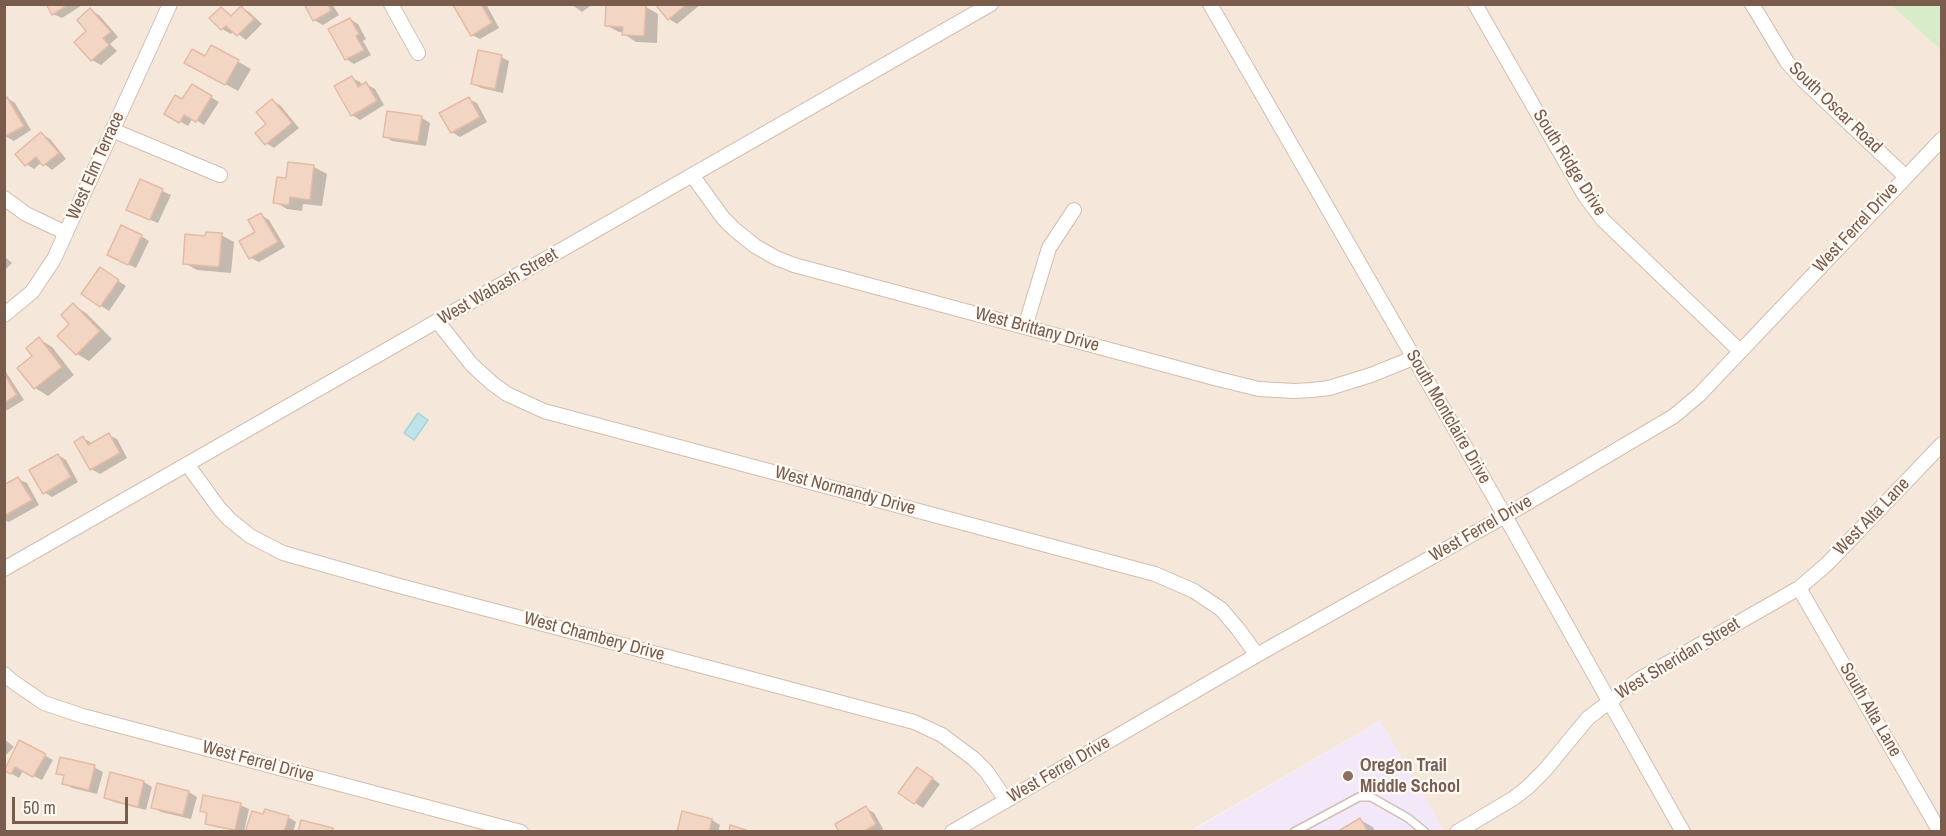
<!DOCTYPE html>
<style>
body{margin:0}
#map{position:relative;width:1946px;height:836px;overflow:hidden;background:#fdf6ec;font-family:"Archivo Narrow",sans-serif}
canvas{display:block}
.frame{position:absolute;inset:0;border:6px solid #7a5c4d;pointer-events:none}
.scale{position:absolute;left:12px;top:797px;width:116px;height:27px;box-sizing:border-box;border:3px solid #7a5c4d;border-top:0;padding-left:8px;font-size:18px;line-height:21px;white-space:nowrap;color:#7a5c4d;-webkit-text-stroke:4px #fffaf3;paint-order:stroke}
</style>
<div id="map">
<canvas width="1946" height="836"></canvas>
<div class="frame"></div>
<div class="scale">50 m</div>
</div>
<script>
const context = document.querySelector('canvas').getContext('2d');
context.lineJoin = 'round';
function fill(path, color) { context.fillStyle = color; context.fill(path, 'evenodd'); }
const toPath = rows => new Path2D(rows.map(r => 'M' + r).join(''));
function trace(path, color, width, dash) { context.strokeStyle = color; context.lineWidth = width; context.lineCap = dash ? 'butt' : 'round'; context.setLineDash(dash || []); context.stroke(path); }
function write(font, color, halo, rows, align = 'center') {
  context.font = font + ' "Archivo Narrow",sans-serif'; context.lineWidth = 4.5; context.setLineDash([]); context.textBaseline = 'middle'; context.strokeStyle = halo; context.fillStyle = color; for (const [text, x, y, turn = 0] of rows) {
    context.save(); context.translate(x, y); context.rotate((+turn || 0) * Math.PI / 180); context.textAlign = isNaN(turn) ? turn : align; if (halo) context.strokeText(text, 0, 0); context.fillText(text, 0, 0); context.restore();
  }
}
const residential = toPath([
 [1891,4,1941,50,1941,831,1444,831,1380,721,1190,831,5,832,5,5]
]);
const education = toPath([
 [1380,721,1444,831,1190,832]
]);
const green = toPath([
 [1891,5,1941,5,1941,50]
]);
const water = toPath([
 [418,413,428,420,414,440,404,433,418,413]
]);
const shadow = toPath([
 [48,4,84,4,62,18,53,14],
 [306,4,332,4,339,15,323,25,314,20],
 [457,4,486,4,499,28,480,39,472,35,455,6],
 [571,4,593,4,582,12],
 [657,4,701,4,677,24,669,19],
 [646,7,658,14,657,43,636,42,624,34,624,32,619,32,606,25],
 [241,8,249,12,262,24,246,40,234,31,231,34,222,29,211,18,221,9,232,17],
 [90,10,99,15,118,37,110,44,117,51,101,65,92,60,76,42,89,31],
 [350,19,358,24,366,39,363,41,371,55,354,64,346,59],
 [212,47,251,69,238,91,186,62,206,58],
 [501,57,509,61,503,93,481,88,473,84],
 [352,78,360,82,362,86,366,84,375,89,384,105,360,120,352,115],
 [192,86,219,102,204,125,193,118,188,126,166,113,183,101],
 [7,98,15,103,31,130,14,141,5,136],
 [469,99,477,103,487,122,460,137,452,132],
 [272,101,280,105,299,128,274,148,266,143],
 [388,112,422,118,430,123,426,146,392,141,384,136],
 [41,134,50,139,66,159,52,170,42,162,34,169,26,164],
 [289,163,314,167,327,174,322,206,303,204,302,211,287,209,275,202,287,180],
 [141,181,171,195,158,223,136,214],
 [261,215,269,220,285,247,259,262,251,258],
 [221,235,234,242,231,273,197,270,184,263,207,237],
 [141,236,149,241,136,268,117,259],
 [4,256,12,263,4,271],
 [108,274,126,286,109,311,83,294],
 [73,305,86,313,112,339,89,361,77,354],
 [39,339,52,347,74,375,48,396,35,388,19,368,34,356],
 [4,369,24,400,4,412],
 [109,435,117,439,127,458,100,474,91,469,83,438,92,443],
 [58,455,66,460,78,482,52,497,44,492],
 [18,479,27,483,39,505,9,522,4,520,4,487],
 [4,739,14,747,4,757],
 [20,742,53,760,42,780,23,771,19,778,5,770],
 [94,767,103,772,97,794,72,788,64,783,65,777,58,773],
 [925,773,940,784,923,808,900,793],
 [111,774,144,782,152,787,146,810,114,802,105,798],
 [189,792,197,797,191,819,161,812,153,807],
 [240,805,249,809,244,832,215,827,206,823,208,814,202,810],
 [866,808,874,813,883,829,879,832,841,832],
 [683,813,712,820,720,825,718,832,678,832],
 [288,817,296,822,293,832,247,832],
 [1360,820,1373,827,1375,832,1340,832]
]);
const building = toPath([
 [46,4,69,4,52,15,46,4],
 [304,4,328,4,331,11,313,21,304,4],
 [481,4,492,23,471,36,453,5,481,4],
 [606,4,646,5,644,36,622,35,623,27,605,26,606,4],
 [655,4,687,4,668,20,655,4],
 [241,6,254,19,237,36,226,26,221,30,209,18,221,7,231,16,241,6],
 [90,8,111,32,103,38,109,45,91,61,74,42,86,31,77,20,90,8],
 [350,18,359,34,356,36,364,50,345,60,328,29,350,18],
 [211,45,239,60,225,85,184,63,192,49,205,56,211,45],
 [478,50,502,55,495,89,471,84,478,50],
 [352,76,358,87,366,82,377,101,351,116,334,86,352,76],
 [192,84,212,96,196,122,184,115,179,123,164,114,175,95,182,99,192,84],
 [7,97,24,126,4,137,4,98,7,97],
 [469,97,480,117,451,133,439,113,469,97],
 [272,99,292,123,265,145,255,133,266,124,256,112,272,99],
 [387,111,422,116,418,142,383,137,387,111],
 [41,132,59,153,43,166,36,157,25,166,15,154,41,132],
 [288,162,314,165,310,200,290,197,289,205,273,203,277,177,286,178,288,162],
 [140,179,163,189,150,220,126,210,140,179],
 [261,213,278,242,249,259,239,241,255,232,248,220,261,213],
 [121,225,142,235,128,265,107,255,121,225],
 [206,232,222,233,219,267,183,264,185,234,205,236,206,232],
 [100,267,119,280,100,307,81,294,100,267],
 [73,303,100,331,76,355,57,336,69,324,61,315,73,303],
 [39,337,62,367,34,389,17,368,32,356,26,348,39,337],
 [4,373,17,395,4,403,4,373],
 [109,433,120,453,90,470,74,442,83,436,88,445,109,433],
 [58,454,71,477,43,494,29,470,58,454],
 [18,477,32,500,4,516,4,485,18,477],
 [19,740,46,754,33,777,15,767,11,774,4,771,19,740],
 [60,757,95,765,89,790,62,784,64,775,56,774,60,757],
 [917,767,933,778,914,804,898,793,917,767],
 [110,772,144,781,138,807,104,798,110,772],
 [157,783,189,791,183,815,151,808,157,783],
 [203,795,241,803,235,830,205,824,207,813,200,811,203,795],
 [866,806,876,824,863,832,839,832,835,824,866,806],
 [265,809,289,816,284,832,245,832,252,811,263,814,265,809],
 [682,811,712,819,709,832,677,832,682,811],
 [1360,818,1368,832,1337,832,1360,818],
 [301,820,333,828,332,832,298,832,301,820],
 [730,825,752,832,729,832,730,825]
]);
const lane = toPath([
 [1294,832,1359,797,1371,797,1408,818,1425,832]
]);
const street = toPath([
 [391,4,418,53],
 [1210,4,1505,516,1683,832],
 [1475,4,1585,196,1603,220,1740,351],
 [1752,4,1787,62,1803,80,1905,176],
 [112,130,220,175],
 [692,175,723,218,734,229,755,246,776,258,794,265,1218,379,1259,389,1294,391,1312,390,1329,388,1371,375,1413,358],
 [4,198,26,214,66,233],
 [4,315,32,292,54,259,170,4],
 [437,321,472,365,493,384,507,394,544,411,1155,574,1194,591,1221,609,1238,629,1257,655],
 [1025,327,1049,248,1074,210],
 [187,464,219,508,229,519,250,536,283,553,396,585,914,722,942,735,974,759,986,771,1006,800],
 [4,569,991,4],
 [1799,588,1940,832],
 [4,674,12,681,44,703,83,716,521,832],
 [952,832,1257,655,1505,516,1674,416,1699,395,1942,139],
 [1457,832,1514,798,1528,787,1545,770,1588,718,1638,680,1799,588,1827,564,1942,444]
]);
const markers = [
 [1348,776,6,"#8d6e63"]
];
const streetNames = [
 ["South Oscar Road",1835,108,44],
 ["South Ridge Drive",1569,163,58],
 ["West Elm Terrace",96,166,-66],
 ["West Ferrel Drive",1856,228,-47],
 ["West Wabash Street",498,287,-30],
 ["West Brittany Drive",1037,330,15],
 ["South Montclaire Drive",1448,417,60],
 ["West Normandy Drive",845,491,15],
 ["West Alta Lane",1872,517,-46],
 ["West Ferrel Drive",1481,529,-30],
 ["West Chambery Drive",594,637,15],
 ["West Sheridan Street",1678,659,-31],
 ["South Alta Lane",1870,710,60],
 ["West Ferrel Drive",258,762,15],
 ["West Ferrel Drive",1059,770,-30]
];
const educationNames = [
 ["Oregon Trail",1360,766],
 ["Middle School",1360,787]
];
fill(residential, '#f5e8da');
fill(education, '#f3e8fa');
fill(green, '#d8ecc9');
fill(water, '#bfe3e8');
trace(water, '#a5d3da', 1.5);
fill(shadow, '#0003');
fill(building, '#f3d5c3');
trace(building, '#e6bba3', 1.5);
trace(lane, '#d1beb0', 10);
trace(street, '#d1beb0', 16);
trace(lane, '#fff', 7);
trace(street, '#fff', 14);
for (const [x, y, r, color] of markers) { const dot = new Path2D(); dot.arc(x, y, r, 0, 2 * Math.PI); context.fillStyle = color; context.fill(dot); trace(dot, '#fffaf3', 2); }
write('18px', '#7a5c4d', '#fffaf3', streetNames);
write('bold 18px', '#785e54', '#fffaf3', educationNames, 'left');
</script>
